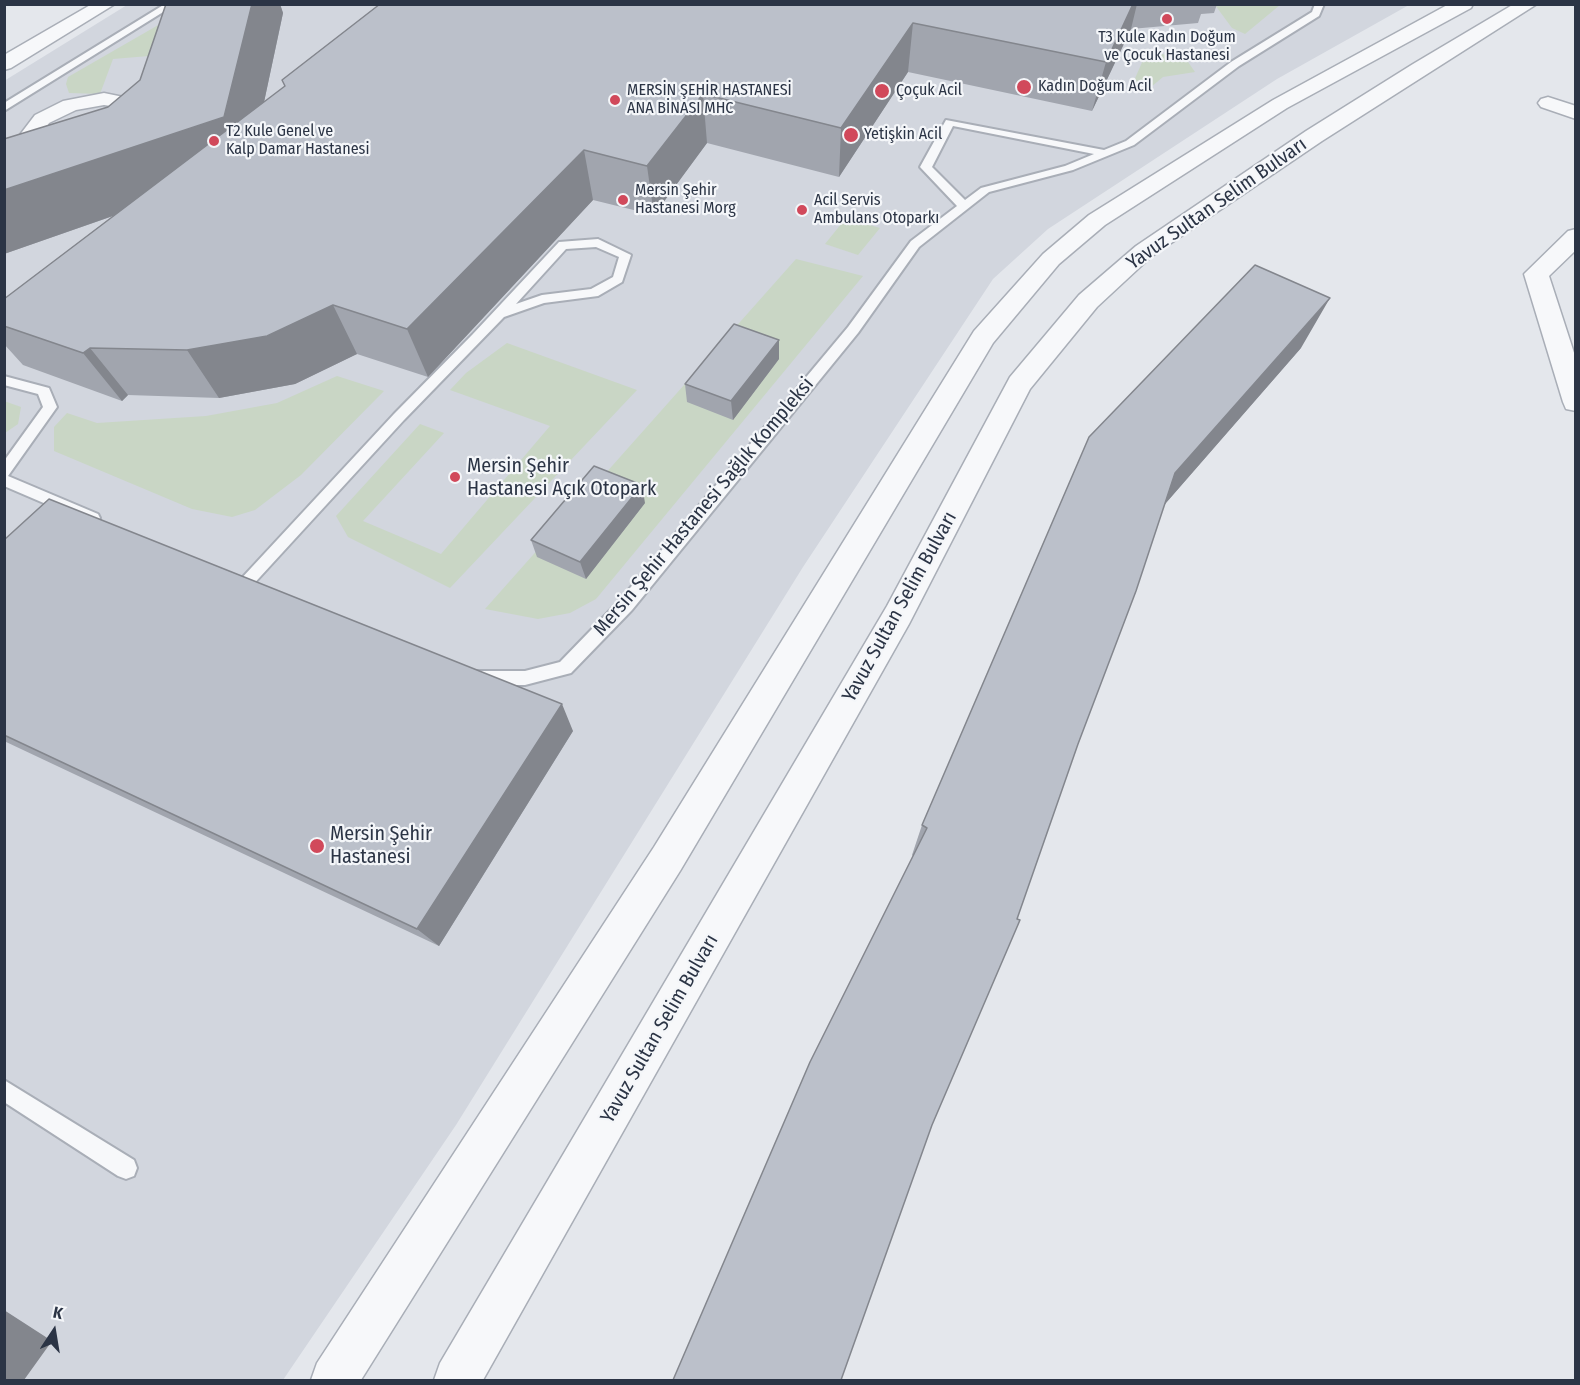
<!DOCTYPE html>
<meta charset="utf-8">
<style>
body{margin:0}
#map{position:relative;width:1580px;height:1385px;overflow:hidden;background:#e4e7ec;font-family:"Fira Sans Condensed",sans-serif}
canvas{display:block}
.frame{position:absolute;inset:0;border:6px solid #2b3445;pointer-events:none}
.north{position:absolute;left:24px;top:1301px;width:60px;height:60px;-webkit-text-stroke:4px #f4f6f9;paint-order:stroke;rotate:12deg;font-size:16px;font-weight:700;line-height:24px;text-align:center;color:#2b3445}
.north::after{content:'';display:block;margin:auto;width:21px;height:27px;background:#2b3445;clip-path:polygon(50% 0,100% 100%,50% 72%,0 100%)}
</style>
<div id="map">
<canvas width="1580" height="1385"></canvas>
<div class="frame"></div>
<div class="north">K</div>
</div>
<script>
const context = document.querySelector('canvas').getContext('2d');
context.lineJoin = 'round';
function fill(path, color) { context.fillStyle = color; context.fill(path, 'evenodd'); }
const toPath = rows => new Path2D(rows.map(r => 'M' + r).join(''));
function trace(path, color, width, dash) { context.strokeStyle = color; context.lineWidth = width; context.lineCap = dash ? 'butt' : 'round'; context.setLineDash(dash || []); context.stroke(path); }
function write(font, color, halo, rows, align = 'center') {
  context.font = font + ' "Fira Sans Condensed",sans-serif'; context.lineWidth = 4.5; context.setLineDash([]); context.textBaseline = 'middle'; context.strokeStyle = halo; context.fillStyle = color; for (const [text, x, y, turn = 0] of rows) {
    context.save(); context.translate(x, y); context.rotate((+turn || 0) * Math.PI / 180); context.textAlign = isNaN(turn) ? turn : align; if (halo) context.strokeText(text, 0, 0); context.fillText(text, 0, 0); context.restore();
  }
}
const built = toPath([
 [127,5,1409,5,1277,79,1048,229,993,279,803,567,456,1125,283,1380,5,1380,4,81]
]);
const green = toPath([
 [193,5,161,55,113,59,100,94,69,93,66,84,68,77],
 [1215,5,1280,5,1245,34,1232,28],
 [1147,51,1186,59,1195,72,1163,77,1151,87,1133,83],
 [846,218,880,228,858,255,825,244],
 [796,259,863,276,596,599,570,613,538,619,485,609],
 [507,343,637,390,450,588,348,537,336,516,420,424,444,433,363,521,441,554,550,426,450,390,466,373],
 [337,376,384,391,301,475,255,510,232,517,192,509,54,451,54,427,67,413,97,423,206,416,277,403],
 [4,401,21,407,18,424,5,433]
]);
const service = toPath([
 [165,4,176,4,4,111,4,103,165,4],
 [1315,4,1324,4,1319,16,1239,66,1134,145,1073,170,989,192,919,247,858,333,632,610,571,673,525,685,476,685,470,683,468,678,470,673,476,671,525,671,560,662,620,600,848,327,911,241,957,206,920,167,946,120,1104,150,1126,141,1231,62,1312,12,1315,4],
 [953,126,1094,154,1065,166,981,188,965,200,932,167,953,126],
 [598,239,631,255,622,282,598,296,544,303,504,317,404,420,249,589,244,591,239,589,236,585,239,581,394,414,472,335,559,242,598,239],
 [596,247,619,257,613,277,591,289,542,295,516,304,566,249,596,247],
 [4,376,49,388,57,407,8,476,98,514,100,518,98,522,88,522,4,486,4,461,43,407,38,394,4,385,4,376],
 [4,1080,134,1160,137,1168,134,1176,126,1179,118,1176,4,1102,4,1080]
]);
const minor = toPath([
 [92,4,115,4,11,68,4,70,4,55,92,4],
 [1548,97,1576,106,1576,119,1541,107,1538,103,1541,99,1548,97],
 [1576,229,1576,250,1549,276,1576,359,1576,411,1566,409,1563,402,1524,274,1568,231,1576,229]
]);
const tertiary = toPath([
 [1449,4,1473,4,1471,8,1287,108,1105,225,1059,264,993,343,680,871,361,1380,311,1380,317,1363,654,847,974,331,1043,254,1089,215,1273,100,1449,4],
 [1514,4,1537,4,1322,141,1152,256,1097,307,1030,389,909,624,483,1380,434,1380,440,1363,887,606,1010,377,1079,295,1136,246,1306,131,1413,64,1514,4],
 [104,93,138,100,149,111,151,120,146,130,132,145,96,159,69,163,52,162,31,156,21,145,19,136,35,115,63,101,104,93],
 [104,105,124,108,129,113,129,120,126,127,116,135,84,148,69,149,54,149,42,143,41,136,49,123,76,110,104,105]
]);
const wall = toPath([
 [166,4,280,4,283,13,264,102,285,86,282,80,380,4,1217,4,1214,13,1201,14,1198,23,1131,29,1092,111,908,72,839,177,707,143,654,215,593,200,428,377,357,354,295,384,219,398,128,395,122,401,23,365,4,344,4,299,113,216,4,254,4,139,108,107,140,80],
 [1301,348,1165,504,913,856,912,855,922,825,1089,437],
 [779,359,733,420,687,402,685,384],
 [645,503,586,579,537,557,531,540],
 [4,540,573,731,439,946,4,741]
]);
const shadedWall = toPath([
 [252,4,280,4,283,13,250,168,4,254,4,190],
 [1133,4,1137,4,1131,29,1092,111,1106,62],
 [913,23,908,72,839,177,841,128],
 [703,94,707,143,654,215,647,166],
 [584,150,593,200,428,377,407,329],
 [1330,298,1301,348,1152,519,1175,473],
 [333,305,357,354,295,384,219,398,187,350],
 [779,340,779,359,733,420,731,401],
 [90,348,128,395,122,401,83,353],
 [642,485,645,503,586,579,580,562],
 [562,704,573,731,439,946,417,929],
 [4,1310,52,1341,24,1380,4,1380]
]);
const building = toPath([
 [166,4,252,4,224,117,4,190,4,139,108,107,140,80,166,4],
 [380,4,1133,4,1106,62,913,23,841,128,703,94,647,166,584,150,407,329,333,305,267,336,187,350,90,348,83,353,4,326,4,299,285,86,282,80,380,4],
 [1255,265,1330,298,1175,473,1136,591,1078,744,1017,919,1020,920,932,1125,841,1380,673,1380,810,1062,927,828,922,825,1089,437,1255,265],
 [734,324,779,340,731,401,685,384,734,324],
 [594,466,642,485,580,562,531,540,594,466],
 [49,499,562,704,417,929,4,735,4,540,49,499]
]);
const markers = [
 [1167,19,6,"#d1495b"],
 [1024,87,8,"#d1495b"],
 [882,91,8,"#d1495b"],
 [615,100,6,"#d1495b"],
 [851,135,8,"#d1495b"],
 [214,141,6,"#d1495b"],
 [623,200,6,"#d1495b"],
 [802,210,6,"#d1495b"],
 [455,477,6,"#d1495b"],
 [317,846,8,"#d1495b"]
];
const farPoinames = [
 ["T3 Kule Kadın Doğum",1167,38,"center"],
 ["ve Çocuk Hastanesi",1167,56,"center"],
 ["Kadın Doğum Acil",1038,87],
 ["MERSİN ŞEHİR HASTANESİ",627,91],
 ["ANA BİNASI MHC",627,109],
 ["Çoçuk Acil",896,91],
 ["T2 Kule Genel ve",226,132],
 ["Kalp Damar Hastanesi",226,150],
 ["Yetişkin Acil",864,135],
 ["Mersin Şehir",635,191],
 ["Hastanesi Morg",635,209],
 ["Acil Servis",814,201],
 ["Ambulans Otoparkı",814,219]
];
const streetNames = [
 ["Yavuz Sultan Selim Bulvarı",1217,204,-35],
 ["Mersin Şehir Hastanesi Sağlık Kompleksi",704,507,-50],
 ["Yavuz Sultan Selim Bulvarı",900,607,-61],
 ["Yavuz Sultan Selim Bulvarı",660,1029,-60]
];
const poiNames = [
 ["Mersin Şehir",467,466],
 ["Hastanesi Açık Otopark",467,489],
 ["Mersin Şehir",330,834],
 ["Hastanesi",330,857]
];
fill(built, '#d2d6de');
fill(green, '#c9d6c5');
trace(service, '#a9aeb7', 4);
trace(minor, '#a9aeb7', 3);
trace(tertiary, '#a9aeb7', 3);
fill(service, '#f7f8fa');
fill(minor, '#f7f8fa');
fill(tertiary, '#f7f8fa');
fill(wall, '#a1a5ae');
fill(shadedWall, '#83868d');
fill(building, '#bbc0ca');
trace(building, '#83868d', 1.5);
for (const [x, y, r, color] of markers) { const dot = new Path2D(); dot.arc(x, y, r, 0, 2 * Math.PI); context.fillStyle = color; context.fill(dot); trace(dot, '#f4f6f9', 2); }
write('16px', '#2b3445', '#f4f6f9', farPoinames, 'left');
write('20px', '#2b3445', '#f4f6f9', streetNames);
write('20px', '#2b3445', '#f4f6f9', poiNames, 'left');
</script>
